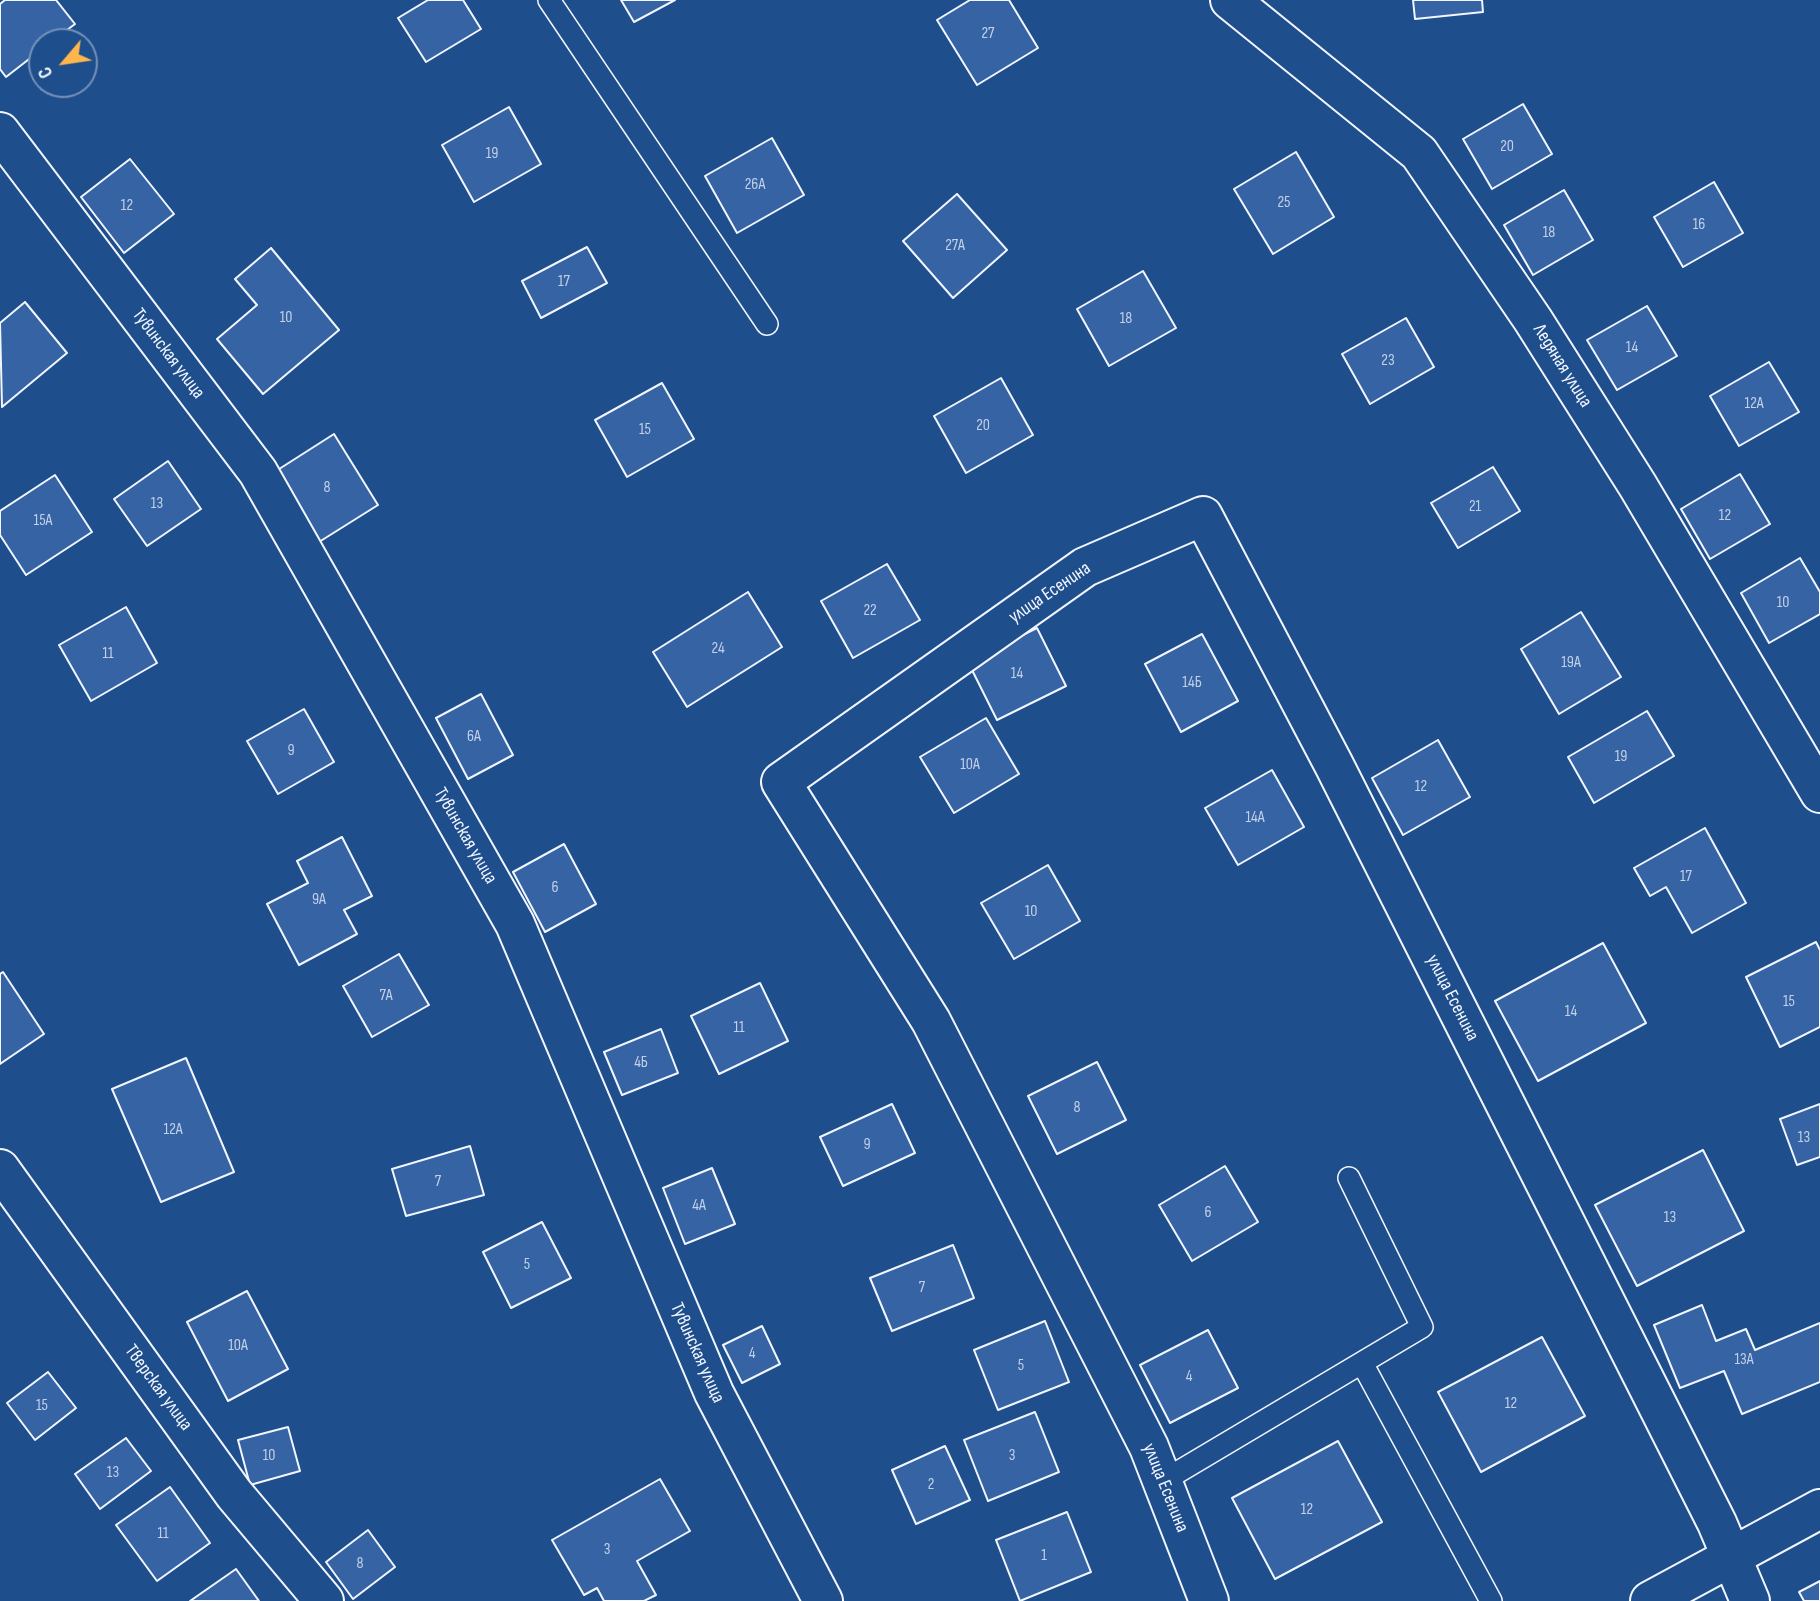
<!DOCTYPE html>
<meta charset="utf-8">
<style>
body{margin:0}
#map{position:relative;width:1820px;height:1601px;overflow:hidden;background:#1f4e8c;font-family:"Sofia Sans Condensed",sans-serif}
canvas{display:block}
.north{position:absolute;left:28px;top:28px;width:70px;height:70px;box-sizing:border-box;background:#1f4e8c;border:2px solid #7391ba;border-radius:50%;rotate:241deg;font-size:19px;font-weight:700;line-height:28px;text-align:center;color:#f2f6ff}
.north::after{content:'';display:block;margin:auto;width:24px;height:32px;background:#ffb74d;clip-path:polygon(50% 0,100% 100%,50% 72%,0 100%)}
</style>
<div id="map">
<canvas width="1820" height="1601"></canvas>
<div class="north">С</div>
</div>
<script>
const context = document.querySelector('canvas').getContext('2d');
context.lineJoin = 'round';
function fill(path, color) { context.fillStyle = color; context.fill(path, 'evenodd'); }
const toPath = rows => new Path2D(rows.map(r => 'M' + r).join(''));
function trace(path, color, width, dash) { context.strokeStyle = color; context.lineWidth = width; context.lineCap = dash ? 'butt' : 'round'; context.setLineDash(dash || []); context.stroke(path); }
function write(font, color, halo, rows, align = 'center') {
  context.font = font + ' "Sofia Sans Condensed",sans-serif'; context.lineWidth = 5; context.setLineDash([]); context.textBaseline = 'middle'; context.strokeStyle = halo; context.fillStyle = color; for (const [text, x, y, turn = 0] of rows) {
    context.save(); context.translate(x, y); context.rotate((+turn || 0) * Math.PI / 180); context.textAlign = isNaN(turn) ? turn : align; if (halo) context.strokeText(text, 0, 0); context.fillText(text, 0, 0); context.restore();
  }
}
const building = toPath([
 [5,0,56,0,75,24,51,42,42,42,42,49,6,77,0,69,0,4,5,0],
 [428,0,463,0,481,29,426,62,398,18,428,0],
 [621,0,675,0,634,22,621,0],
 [970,0,1009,0,1038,48,977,85,937,20,970,0],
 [1413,0,1482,0,1483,12,1415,19,1413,0],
 [1523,104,1552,154,1492,189,1463,139,1523,104],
 [509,107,541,164,474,202,442,145,509,107],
 [772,138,804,195,737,233,705,176,772,138],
 [1296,152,1334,217,1273,254,1234,189,1296,152],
 [130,159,174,214,124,253,81,197,130,159],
 [1714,182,1743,233,1683,267,1654,217,1714,182],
 [1564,190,1593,240,1533,275,1504,225,1564,190],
 [957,194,1007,250,953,298,903,241,957,194],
 [587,247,607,283,541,318,522,281,587,247],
 [271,248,339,330,263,394,217,339,257,305,235,279,271,248],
 [1143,271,1176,328,1109,366,1077,309,1143,271],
 [25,302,67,353,2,407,0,323,25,302],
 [1647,306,1677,356,1617,390,1587,340,1647,306],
 [1406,318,1434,367,1370,404,1342,354,1406,318],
 [1769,362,1799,412,1739,446,1710,396,1769,362],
 [1001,378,1033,435,966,473,934,416,1001,378],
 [662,383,694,439,627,477,595,420,662,383],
 [334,434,378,505,319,542,276,471,334,434],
 [168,461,201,509,147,546,114,499,168,461],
 [1493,467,1520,511,1458,548,1431,503,1493,467],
 [1740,474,1770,524,1710,559,1681,509,1740,474],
 [55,475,92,532,26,575,0,535,0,511,55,475],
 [1800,558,1820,592,1820,614,1769,643,1741,593,1800,558],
 [887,564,920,620,853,658,821,601,887,564],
 [748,592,782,647,687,707,653,652,748,592],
 [126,607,157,663,91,701,59,645,126,607],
 [1581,612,1621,677,1559,714,1521,649,1581,612],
 [1037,628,1066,686,997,720,968,662,1037,628],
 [1202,634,1238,701,1181,732,1145,664,1202,634],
 [481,694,513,755,468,779,436,718,481,694],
 [304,709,334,762,278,794,247,741,304,709],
 [1647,711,1674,756,1594,803,1568,757,1647,711],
 [986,718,1019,774,954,813,920,757,986,718],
 [1438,740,1470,797,1403,835,1372,778,1438,740],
 [1272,770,1304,827,1238,865,1205,808,1272,770],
 [1705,828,1746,903,1692,933,1666,887,1650,896,1634,868,1705,828],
 [342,837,372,896,344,910,357,934,299,965,267,904,308,883,297,861,342,837],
 [564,844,596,904,545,932,513,872,564,844],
 [1048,865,1080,921,1014,959,981,903,1048,865],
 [1816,942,1820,950,1820,1027,1780,1047,1746,977,1816,942],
 [1603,943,1646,1023,1538,1081,1495,1001,1603,943],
 [399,954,429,1005,372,1037,343,986,399,954],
 [3,972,44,1034,0,1064,0,974,3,972],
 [760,983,788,1041,719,1074,691,1016,760,983],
 [661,1029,678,1073,622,1095,604,1052,661,1029],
 [186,1058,234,1172,161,1202,112,1089,186,1058],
 [1097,1062,1126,1120,1057,1154,1028,1096,1097,1062],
 [892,1104,915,1153,843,1186,820,1137,892,1104],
 [1820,1104,1820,1157,1797,1165,1780,1119,1820,1104],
 [470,1146,484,1195,406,1216,392,1169,470,1146],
 [1703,1150,1744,1231,1637,1286,1595,1205,1703,1150],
 [1225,1166,1258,1222,1192,1261,1159,1205,1225,1166],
 [712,1168,735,1224,685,1244,663,1188,712,1168],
 [542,1222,571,1278,511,1308,483,1252,542,1222],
 [953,1245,974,1298,892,1331,870,1278,953,1245],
 [247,1291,288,1369,228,1401,187,1322,247,1291],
 [1702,1305,1716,1341,1746,1329,1755,1350,1820,1323,1820,1382,1742,1414,1724,1371,1680,1388,1654,1325,1702,1305],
 [1045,1321,1069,1382,998,1410,974,1350,1045,1321],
 [762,1326,780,1364,742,1383,723,1345,762,1326],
 [1208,1330,1238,1388,1170,1423,1140,1365,1208,1330],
 [1542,1337,1585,1416,1481,1472,1438,1392,1542,1337],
 [48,1372,76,1408,35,1440,7,1403,48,1372],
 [1035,1412,1059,1472,988,1501,964,1440,1035,1412],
 [288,1427,300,1471,250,1485,238,1440,288,1427],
 [126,1438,151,1471,100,1509,75,1474,126,1438],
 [1338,1441,1382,1522,1275,1579,1232,1498,1338,1441],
 [945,1446,970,1500,916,1524,892,1470,945,1446],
 [660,1479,690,1531,637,1561,656,1595,644,1601,604,1601,597,1588,584,1595,552,1540,660,1479],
 [170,1487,210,1543,157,1581,116,1525,170,1487],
 [1067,1512,1091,1572,1020,1601,996,1540,1067,1512],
 [368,1530,395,1567,353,1599,326,1562,368,1530],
 [236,1569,259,1601,190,1601,236,1569],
 [1820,1581,1820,1601,1804,1601,1799,1592,1820,1581]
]);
const lane = toPath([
 [549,0,767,324],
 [1362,1363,1491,1601],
 [1163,1481,1422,1327,1349,1178]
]);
const street = toPath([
 [1230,0,1419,153,1533,320,1638,486,1820,793],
 [0,132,258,472,515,924,714,1393,823,1601],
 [0,1169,234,1494,324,1601],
 [1209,1601,1149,1447,931,1021,781,782,1085,567,1203,516,1334,765,1717,1523,1750,1601]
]);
const primary = toPath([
 [1650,1601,1820,1509]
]);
const numberNames = [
 ["27",988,34],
 ["20",1507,147],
 ["19",492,154],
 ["26А",755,185],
 ["25",1284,203],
 ["12",127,206],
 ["16",1699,225],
 ["18",1549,233],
 ["27А",955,246],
 ["17",564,282],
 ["10",286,318],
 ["18",1126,319],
 ["14",1632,348],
 ["23",1388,361],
 ["12А",1754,404],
 ["20",983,426],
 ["15",645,430],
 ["8",327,488],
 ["13",157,504],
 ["21",1475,507],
 ["12",1725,516],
 ["15А",43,521],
 ["10",1783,603],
 ["22",870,611],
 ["24",718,649],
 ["11",108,654],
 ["19А",1571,663],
 ["14",1017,674],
 ["14Б",1192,683],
 ["6А",474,737],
 ["9",291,751],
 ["19",1621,757],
 ["10А",970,765],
 ["12",1421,787],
 ["14А",1255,818],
 ["17",1686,877],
 ["6",555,888],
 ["9А",319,900],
 ["10",1031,912],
 ["7А",386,996],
 ["15",1789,1002],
 ["14",1571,1012],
 ["11",739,1028],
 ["4Б",641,1063],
 ["8",1077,1108],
 ["12А",173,1130],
 ["13",1804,1138],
 ["9",867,1145],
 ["7",438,1182],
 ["4А",699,1206],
 ["6",1208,1213],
 ["13",1670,1218],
 ["5",527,1265],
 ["7",922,1288],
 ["10А",238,1346],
 ["4",752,1354],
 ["13А",1744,1360],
 ["5",1021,1366],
 ["4",1189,1377],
 ["12",1511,1404],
 ["15",42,1406],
 ["10",269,1456],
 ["3",1012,1456],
 ["13",113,1473],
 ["2",931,1485],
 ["12",1307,1510],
 ["11",163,1534],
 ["3",607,1550],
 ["1",1044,1556],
 ["8",360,1564]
];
const streetNames = [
 ["Тувинская улица",168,354,53],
 ["Ледяная улица",1562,366,58],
 ["улица Есенина",1050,593,-34],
 ["Тувинская улица",465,836,60],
 ["улица Есенина",1452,998,63],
 ["Тувинская улица",697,1353,66],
 ["Тверская улица",158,1388,54],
 ["улица Есенина",1165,1488,68]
];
fill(building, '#3563a3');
trace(building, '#f2f6ff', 2);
trace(lane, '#f2f6ff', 24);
trace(street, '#f2f6ff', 42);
trace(primary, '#f2f6ff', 42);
trace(lane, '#1f4e8c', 21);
trace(street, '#1f4e8c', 38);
trace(primary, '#1f4e8c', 38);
write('16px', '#c3d1e8', null, numberNames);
write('19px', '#f2f6ff', '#1f4e8c', streetNames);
</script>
